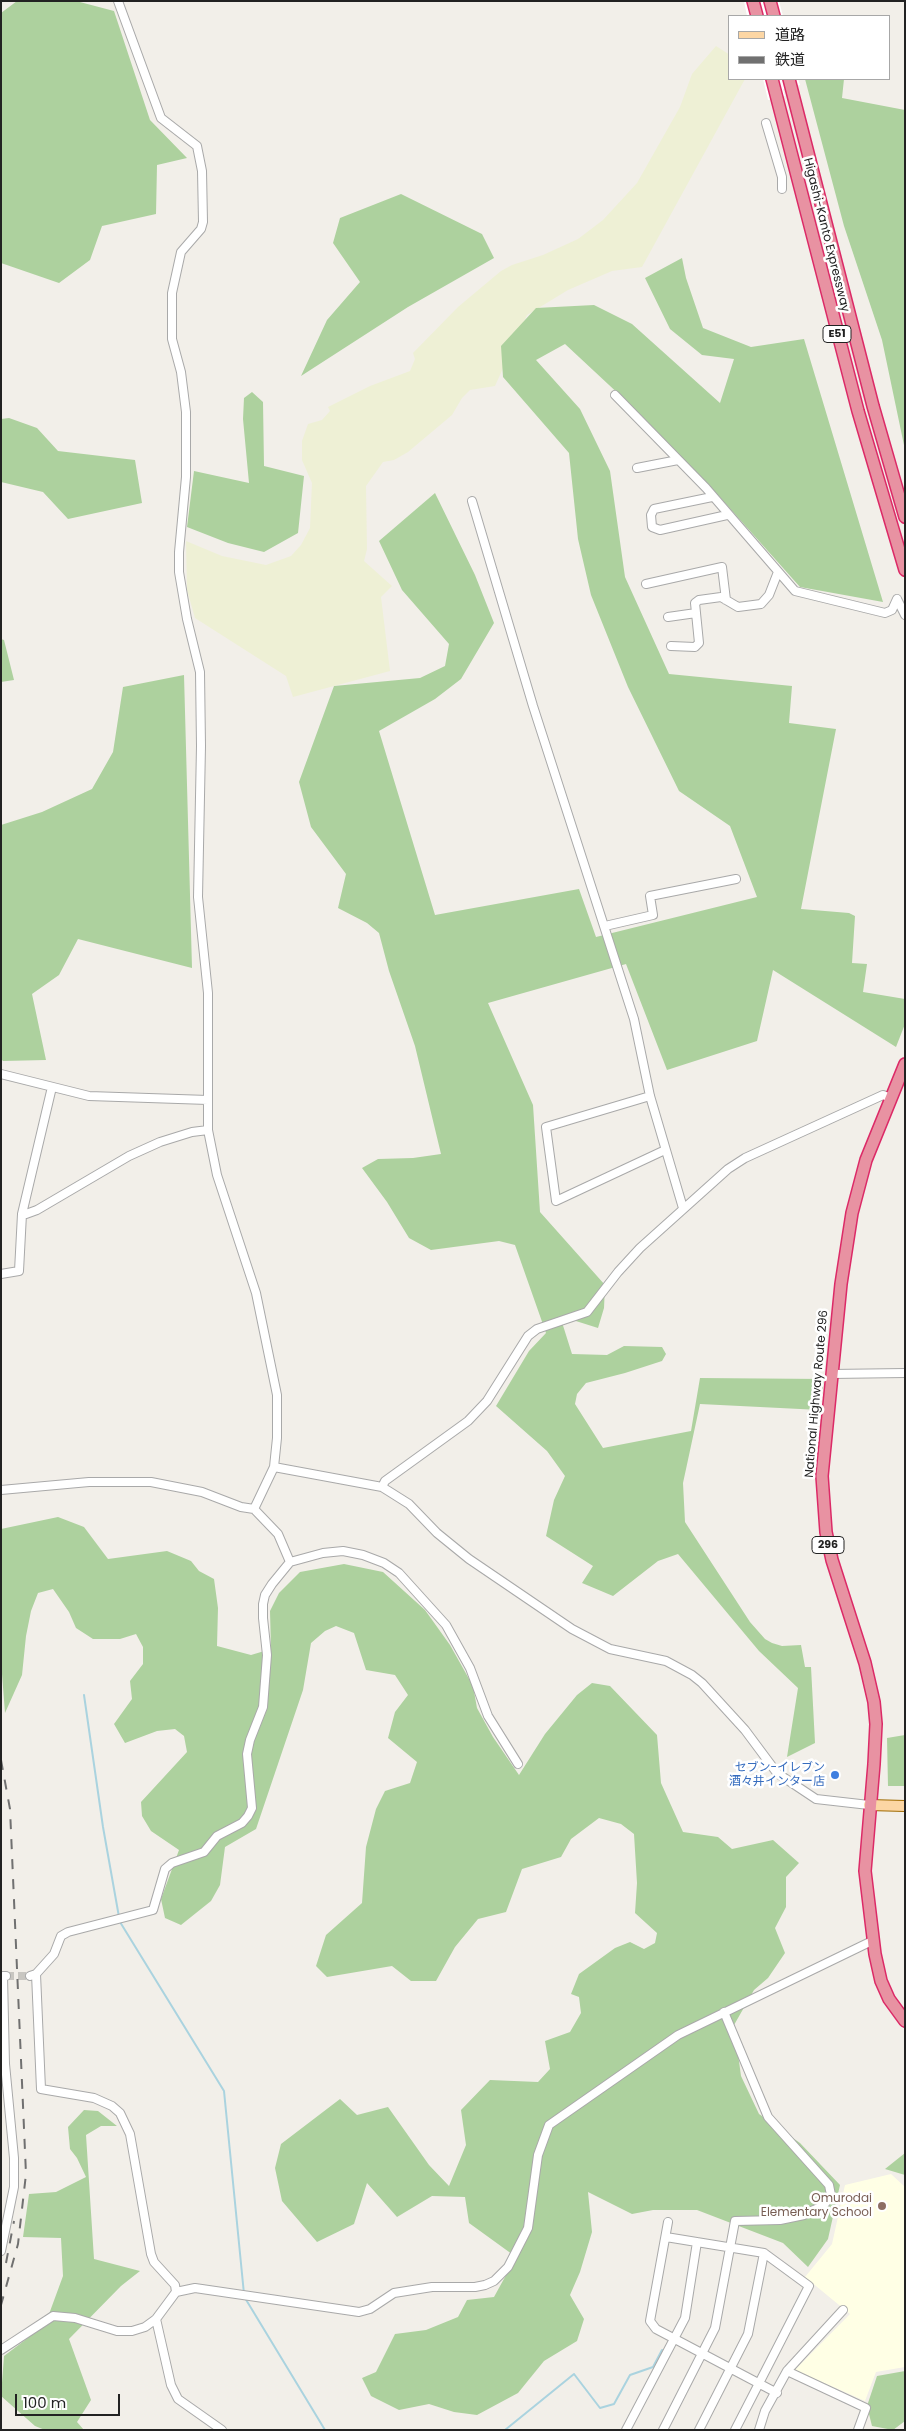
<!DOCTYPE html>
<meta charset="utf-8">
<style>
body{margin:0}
#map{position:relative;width:906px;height:2431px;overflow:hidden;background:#f2efe9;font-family:Poppins,"Noto Sans JP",sans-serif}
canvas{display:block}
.frame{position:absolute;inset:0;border:2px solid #222;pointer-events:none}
.legend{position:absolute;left:728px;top:15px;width:162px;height:65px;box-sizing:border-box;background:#fff;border:1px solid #a7a7a7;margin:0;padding:6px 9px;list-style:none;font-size:15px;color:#222}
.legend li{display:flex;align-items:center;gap:10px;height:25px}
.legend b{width:25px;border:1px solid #a7a7a7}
.scale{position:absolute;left:15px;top:2394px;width:105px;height:22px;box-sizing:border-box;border:2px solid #222;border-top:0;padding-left:6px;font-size:15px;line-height:18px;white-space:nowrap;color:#222;-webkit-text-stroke:4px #fff;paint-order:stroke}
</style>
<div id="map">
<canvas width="906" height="2431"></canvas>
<div class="frame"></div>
<ul class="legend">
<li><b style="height:6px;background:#fcd6a4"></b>道路</li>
<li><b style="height:6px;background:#707070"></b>鉄道</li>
</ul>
<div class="scale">100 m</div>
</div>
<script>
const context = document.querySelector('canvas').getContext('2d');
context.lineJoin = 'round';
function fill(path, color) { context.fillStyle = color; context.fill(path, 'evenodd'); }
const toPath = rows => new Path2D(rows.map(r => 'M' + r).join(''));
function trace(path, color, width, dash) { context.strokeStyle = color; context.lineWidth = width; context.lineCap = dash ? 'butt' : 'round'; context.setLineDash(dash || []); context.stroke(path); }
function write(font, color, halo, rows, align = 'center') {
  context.font = font + ' Poppins,"Noto Sans JP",sans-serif'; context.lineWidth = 5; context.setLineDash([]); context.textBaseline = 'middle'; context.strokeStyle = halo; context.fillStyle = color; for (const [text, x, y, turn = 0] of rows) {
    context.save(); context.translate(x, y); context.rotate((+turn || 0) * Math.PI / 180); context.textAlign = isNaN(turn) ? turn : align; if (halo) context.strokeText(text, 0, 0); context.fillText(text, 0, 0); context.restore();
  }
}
const education = toPath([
 [891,2174,905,2187,905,2367,876,2372,865,2401,795,2370,850,2314,805,2277,832,2244,845,2185]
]);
const farmland = toPath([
 [716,46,730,55,730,79,745,79,642,267,612,271,568,290,527,315,495,386,470,390,462,398,452,415,408,452,394,460,383,462,366,486,367,549,364,561,392,586,381,597,390,671,293,697,286,676,195,618,187,590,186,541,222,556,266,565,291,556,301,545,310,528,312,483,302,460,302,441,308,424,322,420,330,411,328,407,370,386,410,371,415,359,413,353,458,307,501,271,512,265,543,255,578,239,603,220,637,183,680,107,692,74]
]);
const forest = toPath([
 [17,1,76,1,114,11,150,120,187,158,157,165,156,214,102,226,90,260,59,283,1,263,1,13],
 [805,79,844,79,842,98,905,110,905,450,882,340,844,226],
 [401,194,482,234,494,258,408,307,301,376,327,320,360,282,333,243,340,218],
 [682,258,686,278,703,328,751,347,804,339,883,602,800,587,717,494,638,412,565,344,536,360,580,409,610,471,625,577,669,674,792,686,789,723,836,729,801,909,849,913,855,916,852,963,867,964,863,992,905,999,905,1024,896,1047,773,970,757,1041,667,1070,626,964,488,1003,533,1105,540,1212,605,1285,604,1308,598,1328,560,1316,572,1354,607,1355,624,1346,662,1347,666,1354,662,1361,625,1373,586,1383,577,1394,575,1404,603,1448,691,1431,700,1378,824,1379,820,1410,700,1404,683,1483,685,1522,750,1622,765,1639,772,1643,782,1646,801,1645,805,1667,811,1667,815,1743,787,1757,798,1688,759,1651,678,1554,658,1561,613,1596,582,1583,593,1566,546,1536,554,1500,565,1476,547,1451,496,1406,529,1351,546,1333,515,1245,499,1241,431,1250,409,1238,387,1202,362,1168,378,1159,413,1158,441,1154,415,1046,389,971,379,933,367,923,338,908,346,874,311,827,299,782,334,686,420,678,445,666,449,644,402,590,379,541,435,493,475,575,494,623,461,679,435,699,379,731,435,915,579,889,596,937,757,897,730,826,679,791,628,687,591,595,578,539,569,453,503,377,501,346,536,308,594,305,632,324,720,403,734,359,702,355,670,329,645,278],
 [252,392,263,402,264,466,304,476,298,533,264,552,228,543,187,527,194,471,249,483,243,419,244,398],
 [9,418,37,428,58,451,135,460,142,503,68,519,43,492,1,482,1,419],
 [1,639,4,640,14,680,1,682],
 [184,675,192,968,78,939,59,975,32,994,46,1060,3,1061,1,1059,1,825,42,812,92,789,113,752,123,687],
 [58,1517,84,1527,108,1559,167,1551,191,1561,199,1571,214,1579,218,1608,217,1646,251,1655,271,1649,270,1611,279,1593,300,1572,344,1564,383,1572,425,1610,450,1645,473,1686,477,1708,493,1737,519,1775,545,1734,577,1695,592,1683,610,1686,657,1735,661,1783,683,1832,718,1837,732,1849,773,1840,799,1863,786,1877,786,1907,775,1928,785,1953,768,1978,754,1990,734,2025,741,2076,759,2114,800,2143,840,2185,828,2239,808,2267,783,2243,697,2210,653,2210,632,2214,588,2192,592,2232,580,2272,570,2295,584,2319,577,2341,544,2361,518,2393,477,2415,454,2412,429,2404,399,2410,371,2396,362,2378,376,2372,395,2334,426,2330,458,2317,467,2300,494,2297,516,2257,469,2223,465,2197,432,2196,397,2217,367,2183,354,2224,317,2242,282,2201,275,2168,281,2144,340,2099,357,2115,388,2107,429,2165,449,2186,466,2145,461,2110,490,2080,538,2082,550,2069,545,2041,570,2032,581,2013,579,1997,571,1994,579,1974,615,1948,630,1942,644,1949,655,1943,657,1933,635,1913,637,1883,634,1834,621,1824,599,1818,571,1839,561,1857,522,1869,506,1912,478,1919,455,1947,436,1981,411,1981,392,1966,327,1977,316,1966,326,1935,362,1903,366,1847,376,1809,385,1791,410,1783,417,1762,388,1738,395,1712,408,1695,395,1675,366,1670,354,1633,336,1626,325,1631,311,1643,303,1690,256,1829,225,1847,220,1885,211,1901,181,1925,165,1918,161,1899,179,1850,151,1831,142,1816,141,1802,187,1752,184,1736,175,1729,157,1731,125,1743,114,1724,132,1699,130,1681,143,1664,143,1647,136,1634,120,1639,93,1639,76,1628,69,1612,53,1589,38,1593,31,1611,26,1636,22,1675,5,1713,1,1661,1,1529],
 [905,1735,905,1786,888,1786,887,1738],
 [84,2110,98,2111,117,2126,101,2126,86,2135,94,2259,140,2271,121,2286,69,2339,91,2400,77,2422,84,2430,45,2430,35,2426,1,2396,4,2356,45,2325,63,2276,61,2238,23,2237,29,2194,56,2192,86,2177,77,2158,70,2149,68,2127],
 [905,2153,905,2175,885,2169],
 [905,2371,905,2421,893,2430,872,2426,867,2406,877,2376]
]);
const pier = toPath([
 [744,1,779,1,783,16,747,16],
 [763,79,798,79,800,85,783,89,785,96,768,100]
]);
const stream = toPath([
 [84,1695,103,1827,119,1917],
 [120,1922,224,2091,244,2294],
 [245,2298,325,2430],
 [505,2430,574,2374,600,2408,614,2404,630,2375,653,2367,662,2350]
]);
const minorTunnel = toPath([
 [6,1976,30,1976]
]);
const minor = toPath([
 [118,1,161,118,197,146,202,171,203,222,201,229,181,252,172,293,172,339,181,372,186,412,186,477,179,552,179,572,187,619,200,672,201,746,198,897,208,993,208,1130,217,1175,256,1293,277,1395,277,1438,274,1467,254,1509],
 [766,123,782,177,782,189],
 [615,395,706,488,795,591,885,613,892,610,897,599],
 [637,468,678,460],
 [712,497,654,509,651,515,652,527,660,530,727,515],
 [472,501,533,706,634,1019,650,1096,683,1208],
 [646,584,722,567,726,600],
 [897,599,905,615],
 [668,617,696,613],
 [671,646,695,647,699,643,695,603,699,600,721,597,738,607,761,604,769,595,778,572],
 [605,926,653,915,650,896,736,879],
 [1,1074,89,1096,208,1100],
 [650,1096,546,1127,556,1201,665,1150],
 [22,1214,26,1214,37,1210,129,1156,160,1142,192,1132,208,1130],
 [1,1274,19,1271,22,1214,52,1087],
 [831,1374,905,1373],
 [274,1467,382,1487,390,1492,409,1504,437,1533,469,1559,572,1629,610,1649,666,1661,692,1675,702,1683,745,1730,777,1773,816,1799,869,1805],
 [382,1487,385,1481,468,1421,487,1401,528,1336,537,1329,587,1312,618,1272,640,1248,728,1169,745,1158,883,1095,891,1098],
 [1,1490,89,1482,151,1482,202,1492,241,1507,254,1509,278,1534,290,1562],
 [36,1974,54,1954,61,1936,68,1932,153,1910,165,1869,172,1863,204,1852,217,1836,242,1823,248,1816,252,1808,247,1754,250,1740,263,1707,267,1655,263,1618,263,1604,265,1595,272,1584,290,1562,323,1553,343,1551,363,1555,384,1563,399,1573,446,1625,470,1668,488,1716,518,1764],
 [30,1976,36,1974,41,2089,94,2098,112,2106,120,2113,130,2134,151,2254,154,2262,175,2285,176,2292],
 [668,2222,650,2321,656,2329,777,2393],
 [666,2237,764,2253,809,2286,735,2430],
 [1,2251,14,2187,14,2158,5,2064,3,1976,6,1976],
 [156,2319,171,2385,178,2399,222,2430],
 [1,2350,53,2316,75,2318,117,2331,132,2331,145,2327,156,2319,176,2292,195,2288,359,2312,370,2309,394,2293,432,2287,475,2287,485,2285,494,2281,508,2267,528,2228,538,2155,549,2125,678,2035,874,1940],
 [787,2371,866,2408,858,2430],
 [626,2430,685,2318,697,2242],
 [663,2430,715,2328,735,2221,780,2220,804,2215,824,2205,831,2195,829,2185,768,2117,724,2012],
 [699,2430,748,2334,764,2253],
 [759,2430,765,2411,787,2371,843,2310]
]);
const major = toPath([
 [869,1805,905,1806]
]);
const highway = toPath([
 [753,1,757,16],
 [770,1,774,16],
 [772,79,858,411,905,570],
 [789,79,873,406,905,517],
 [905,1064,866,1160,852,1213,841,1284,822,1476,826,1532,832,1560,865,1663,874,1702,876,1724,874,1764,865,1871,875,1954,881,1981,889,1999,905,2021]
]);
const rail = toPath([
 [1,1760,10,1809,26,2174,18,2244,1,2305],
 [6,2263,14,2221]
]);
const markers = [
 [835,1775,5,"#3f7fe0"],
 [882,2206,5,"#8d6e63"]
];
const shields = [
 [837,334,28],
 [828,1545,32]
];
const shieldNames = [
 ["E51",837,334],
 ["296",828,1545]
];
const streetNames = [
 ["Higashi-Kanto Expressway",826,235,76],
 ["National Highway Route 296",817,1394,-85]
];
const shopNames = [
 ["セブン-イレブン",825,1768],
 ["酒々井インター店",825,1782]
];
const educationNames = [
 ["Omurodai",872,2199],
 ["Elementary School",872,2213]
];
fill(education, '#ffffe5');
fill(farmland, '#eef0d5');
fill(forest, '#add19e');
fill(pier, '#fff');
trace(stream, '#aad3df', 2);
trace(minorTunnel, '#c8c6c1', 8, [8, 4]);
trace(minor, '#a9a9a9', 10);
trace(major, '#a06b00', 12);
trace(highway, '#dc2a67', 14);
trace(minor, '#fff', 8);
trace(major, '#fcd6a4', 10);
trace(highway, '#e892a2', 11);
trace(rail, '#707070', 2, [10, 10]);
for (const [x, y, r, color] of markers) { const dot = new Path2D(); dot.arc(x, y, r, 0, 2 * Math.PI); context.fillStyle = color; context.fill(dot); trace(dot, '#fff', 2); }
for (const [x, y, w] of shields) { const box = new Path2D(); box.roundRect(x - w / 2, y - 8.5, w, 17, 4); context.fillStyle = '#fff'; context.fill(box); trace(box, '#222', 1); }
write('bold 11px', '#222', null, shieldNames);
write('12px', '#222', '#fff', streetNames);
write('12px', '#366cbe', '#fff', shopNames, 'right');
write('12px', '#785e54', '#fff', educationNames, 'right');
</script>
